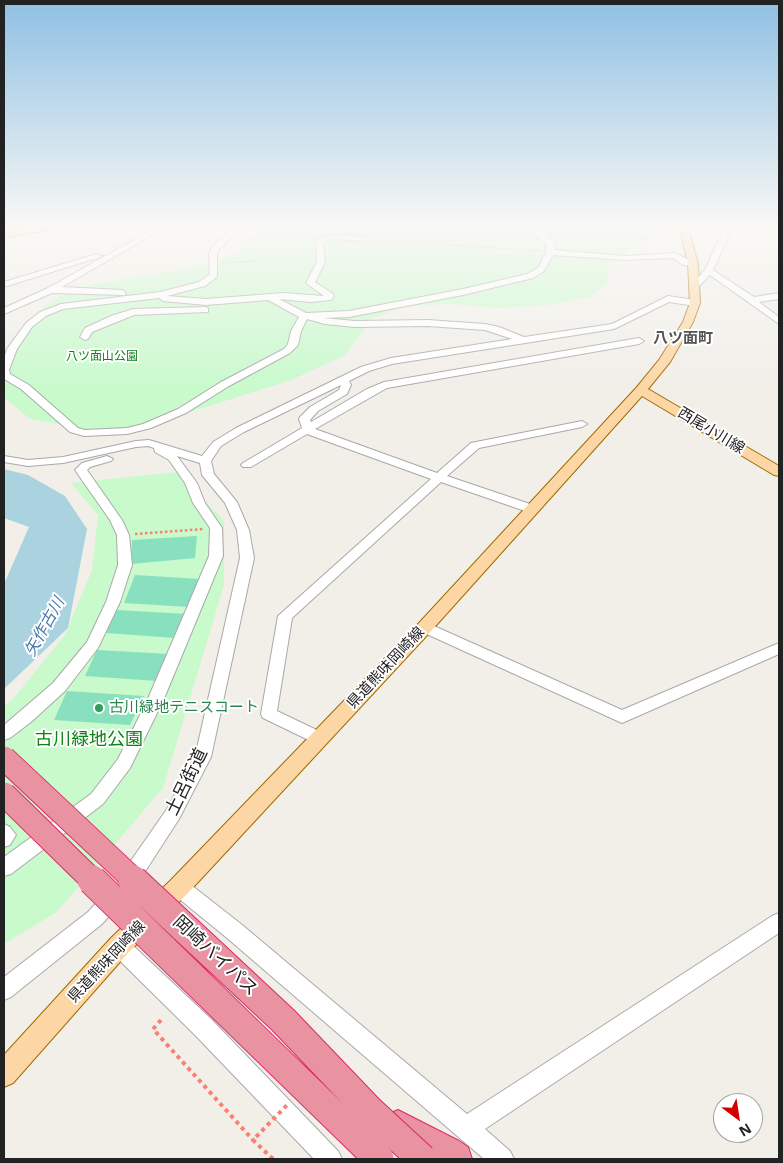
<!DOCTYPE html>
<meta charset="utf-8">
<style>
body{margin:0}
#map{position:relative;width:783px;height:1163px;overflow:hidden;background:#f2efe9;font-family:"Open Sans",sans-serif}
canvas{display:block}
.frame{position:absolute;inset:0;border:5px solid #222;pointer-events:none}
.north{position:absolute;left:713px;top:1093px;width:50px;height:50px;box-sizing:border-box;background:#fff;border:1px solid #a7a7a7;border-radius:50%;rotate:149deg;font-size:14px;font-weight:700;line-height:20px;text-align:center;color:#222}
.north::after{content:'';display:block;margin:auto;width:18px;height:22px;background:#d40000;clip-path:polygon(50% 0,100% 100%,50% 72%,0 100%)}
</style>
<div id="map">
<canvas width="783" height="1163"></canvas>
<div class="frame"></div>
<div class="north">N</div>
</div>
<script>
const context = document.querySelector('canvas').getContext('2d');
context.lineJoin = 'round';
function fill(path, color) { context.fillStyle = color; context.fill(path, 'evenodd'); }
const toPath = rows => new Path2D(rows.map(r => 'M' + r).join(''));
function trace(path, color, width, dash) { context.strokeStyle = color; context.lineWidth = width; context.lineCap = dash ? 'butt' : 'round'; context.setLineDash(dash || []); context.stroke(path); }
function write(font, color, halo, rows, align = 'center') {
  context.font = font + ' "Open Sans","Noto Sans JP",sans-serif'; context.lineWidth = 4; context.setLineDash([]); context.textBaseline = 'middle'; context.strokeStyle = halo; context.fillStyle = color; for (const [text, x, y, turn = 0] of rows) {
    context.save(); context.translate(x, y); context.rotate((+turn || 0) * Math.PI / 180); context.textAlign = isNaN(turn) ? turn : align; if (halo) context.strokeText(text, 0, 0); context.fillText(text, 0, 0); context.restore();
  }
}
const park = toPath([
 [261,227,634,227,650,239,627,252,608,267,608,282,589,297,557,304,497,308,451,304,403,306,372,319,344,356,291,380,162,421,104,432,30,419,4,397,4,352,25,337,24,329,47,304,72,288,185,269,216,262,239,252],
 [177,472,224,521,224,585,163,788,57,912,4,944,4,706,12,700,65,635,92,570,98,515,71,483]
]);
const pitch = toPath([
 [197,536,195,558,131,564,132,540],
 [135,575,200,579,189,607,124,603],
 [117,610,187,614,175,638,106,633],
 [97,650,170,654,157,681,85,676],
 [67,691,144,696,130,725,54,720]
]);
const water = toPath([
 [4,469,28,475,65,496,87,529,68,628,4,689,4,584,29,527,4,518]
]);
const pathFar2 = toPath([
 [374,240,541,251],
 [223,263,257,261]
]);
const pathFar1 = toPath([
 [135,534,204,529]
]);
const path = toPath([
 [161,1020,153,1029,253,1140]
]);
const minor = toPath([
 [157,227,166,227,62,287,122,290,126,293,125,295,52,293,4,314,4,308,48,288,157,227],
 [233,227,241,227,220,248,217,254,217,277,205,286,167,296,206,299,283,293,324,296,306,283,317,262,316,240,330,235,370,237,370,241,367,241,331,239,323,243,325,262,315,282,333,294,334,296,331,300,311,302,279,299,306,313,349,311,463,289,527,274,538,268,546,252,547,244,524,227,533,227,549,236,555,244,554,250,625,256,675,253,697,264,693,266,683,265,673,258,625,260,553,255,544,271,533,278,463,295,349,317,323,318,355,321,428,320,485,324,499,327,524,337,612,324,668,296,695,300,699,303,695,306,669,302,614,329,392,364,369,371,349,381,351,385,347,394,318,411,310,420,311,422,367,389,384,382,639,338,644,341,639,344,387,388,315,429,437,473,471,443,582,421,587,424,582,427,479,448,447,476,536,506,538,509,536,512,528,512,441,482,292,618,277,711,325,734,327,739,325,744,319,745,263,718,261,714,278,616,431,479,307,434,251,467,243,467,241,465,243,463,302,428,299,419,300,417,310,407,339,390,341,385,244,432,221,446,211,461,214,474,237,502,249,530,254,558,211,757,179,819,135,887,128,889,121,887,118,881,121,875,167,809,195,757,240,558,237,530,225,503,202,475,200,463,177,456,197,483,205,503,222,528,223,556,163,701,130,768,103,804,11,874,4,876,4,857,91,794,118,759,147,701,209,556,210,528,193,503,185,483,169,460,155,452,154,448,148,446,136,447,63,463,28,466,4,462,4,456,28,460,63,457,136,441,149,440,202,456,213,442,236,428,361,367,391,358,512,339,485,330,428,326,355,327,325,324,307,319,301,331,298,345,290,353,229,386,186,413,151,428,127,434,84,436,70,432,21,389,4,379,4,358,7,349,26,323,40,312,61,304,160,292,199,282,210,274,209,254,212,247,233,227],
 [159,298,163,301,206,305,268,300,299,317,291,331,288,344,284,349,221,382,178,409,143,424,127,428,85,430,78,428,29,385,10,374,9,370,17,349,32,327,46,316,63,309,159,298],
 [725,227,733,227,713,270,754,297,779,293,779,299,759,302,779,317,779,324,710,275,698,287,691,285,705,270,725,227],
 [96,254,103,256,4,287,4,282,96,254],
 [205,307,208,308,208,312,134,315,92,332,88,339,85,340,80,337,85,328,111,316,133,309,205,307],
 [107,456,113,459,111,461,90,467,87,470,122,520,129,535,132,565,120,602,98,648,65,691,31,722,10,738,4,740,4,725,53,683,87,642,106,602,118,565,117,535,110,520,75,470,82,463,107,456],
 [425,622,622,710,779,643,779,654,622,723,420,631,418,627,420,623,425,622],
 [4,824,10,827,16,835,10,845,4,847,4,824],
 [179,878,186,881,241,924,467,1114,772,916,779,913,779,933,485,1129,510,1151,514,1159,484,1159,227,938,172,893,169,887,172,881,179,878],
 [114,888,121,891,124,897,121,903,102,924,11,997,4,1000,4,977,88,912,107,891,114,888],
 [119,936,126,939,211,1019,338,1151,342,1159,314,1159,195,1035,112,953,109,946,112,939,119,936]
]);
const major = toPath([
 [33,227,50,227,46,230,4,238,4,232,33,227],
 [680,227,688,227,698,264,700,303,693,322,670,362,648,389,779,466,779,476,774,475,642,396,431,631,187,894,127,954,13,1083,4,1087,4,1055,111,938,171,880,419,623,637,387,659,360,683,322,690,303,688,264,680,227]
]);
const highway = toPath([
 [398,1110,459,1141,468,1147,472,1159,428,1159,387,1137,382,1126,387,1115,398,1110]
]);
const pathBridge = toPath([
 [273,1159,253,1140,288,1104]
]);
const highwayBridgeFar1 = toPath([
 [4,758,135,881],
 [4,794,93,881]
]);
const highwayBridge = toPath([
 [92,880,379,1159],
 [133,880,283,1020,370,1111,422,1159]
]);
const markers = [
 [99,708,5,"#2e9e5b"]
];
const farParknames = [
 ["八ツ面山公園",102,357]
];
const farQuarternames = [
 ["八ツ面町",683,339]
];
const streetNames = [
 ["西尾小川線",711,431,31],
 ["県道熊味岡崎線",386,668,-47],
 ["県道熊味岡崎線",107,962,-47]
];
const leisureNames = [
 ["古川緑地テニスコート",109,708]
];
const waterNames = [
 ["矢作古川",45,627,-61]
];
const nearParknames = [
 ["古川緑地公園",89,740]
];
const nearStreetnames = [
 ["土呂街道",187,782,-64],
 ["岡崎バイパス",215,956,43]
];
fill(park, '#c8facc');
fill(pitch, '#88e0be');
fill(water, '#aad3df');
trace(minor, '#a9a9a9', 2);
trace(major, '#a06b00', 2);
trace(highway, '#dc2a67', 2);
trace(pathFar2, '#fa8072', 1, [1, 1]);
trace(pathFar1, '#fa8072', 2.5, [2.5, 2.5]);
trace(path, '#fa8072', 4, [4, 4]);
fill(minor, '#fff');
fill(major, '#fcd6a4');
fill(highway, '#e892a2');
trace(highwayBridgeFar1, '#dc2a67', 25, []);
trace(highwayBridge, '#dc2a67', 31, []);
trace(pathBridge, '#fa8072', 4, [4, 4]);
trace(highwayBridgeFar1, '#e892a2', 23);
trace(highwayBridge, '#e892a2', 29);
const sky = context.createLinearGradient(0, 0, 0, 390);
sky.addColorStop(0, '#8fc0e4');
sky.addColorStop(0.58, '#f9f8f5');
sky.addColorStop(1, '#f9f8f500');
context.fillStyle = sky;
context.fillRect(0, 0, 783, 390);
for (const [x, y, r, color] of markers) { const dot = new Path2D(); dot.arc(x, y, r, 0, 2 * Math.PI); context.fillStyle = color; context.fill(dot); trace(dot, '#fff', 2); }
write('12px', '#0c8416', '#fff', farParknames);
write('bold 15px', '#555', '#fff', farQuarternames);
write('15px', '#222', '#fff', streetNames);
write('15px', '#27864d', '#fff', leisureNames, 'left');
write('italic 16px', '#4a7aab', '#fff', waterNames);
write('18px', '#0c8416', '#fff', nearParknames);
write('18px', '#222', '#fff', nearStreetnames);
</script>
